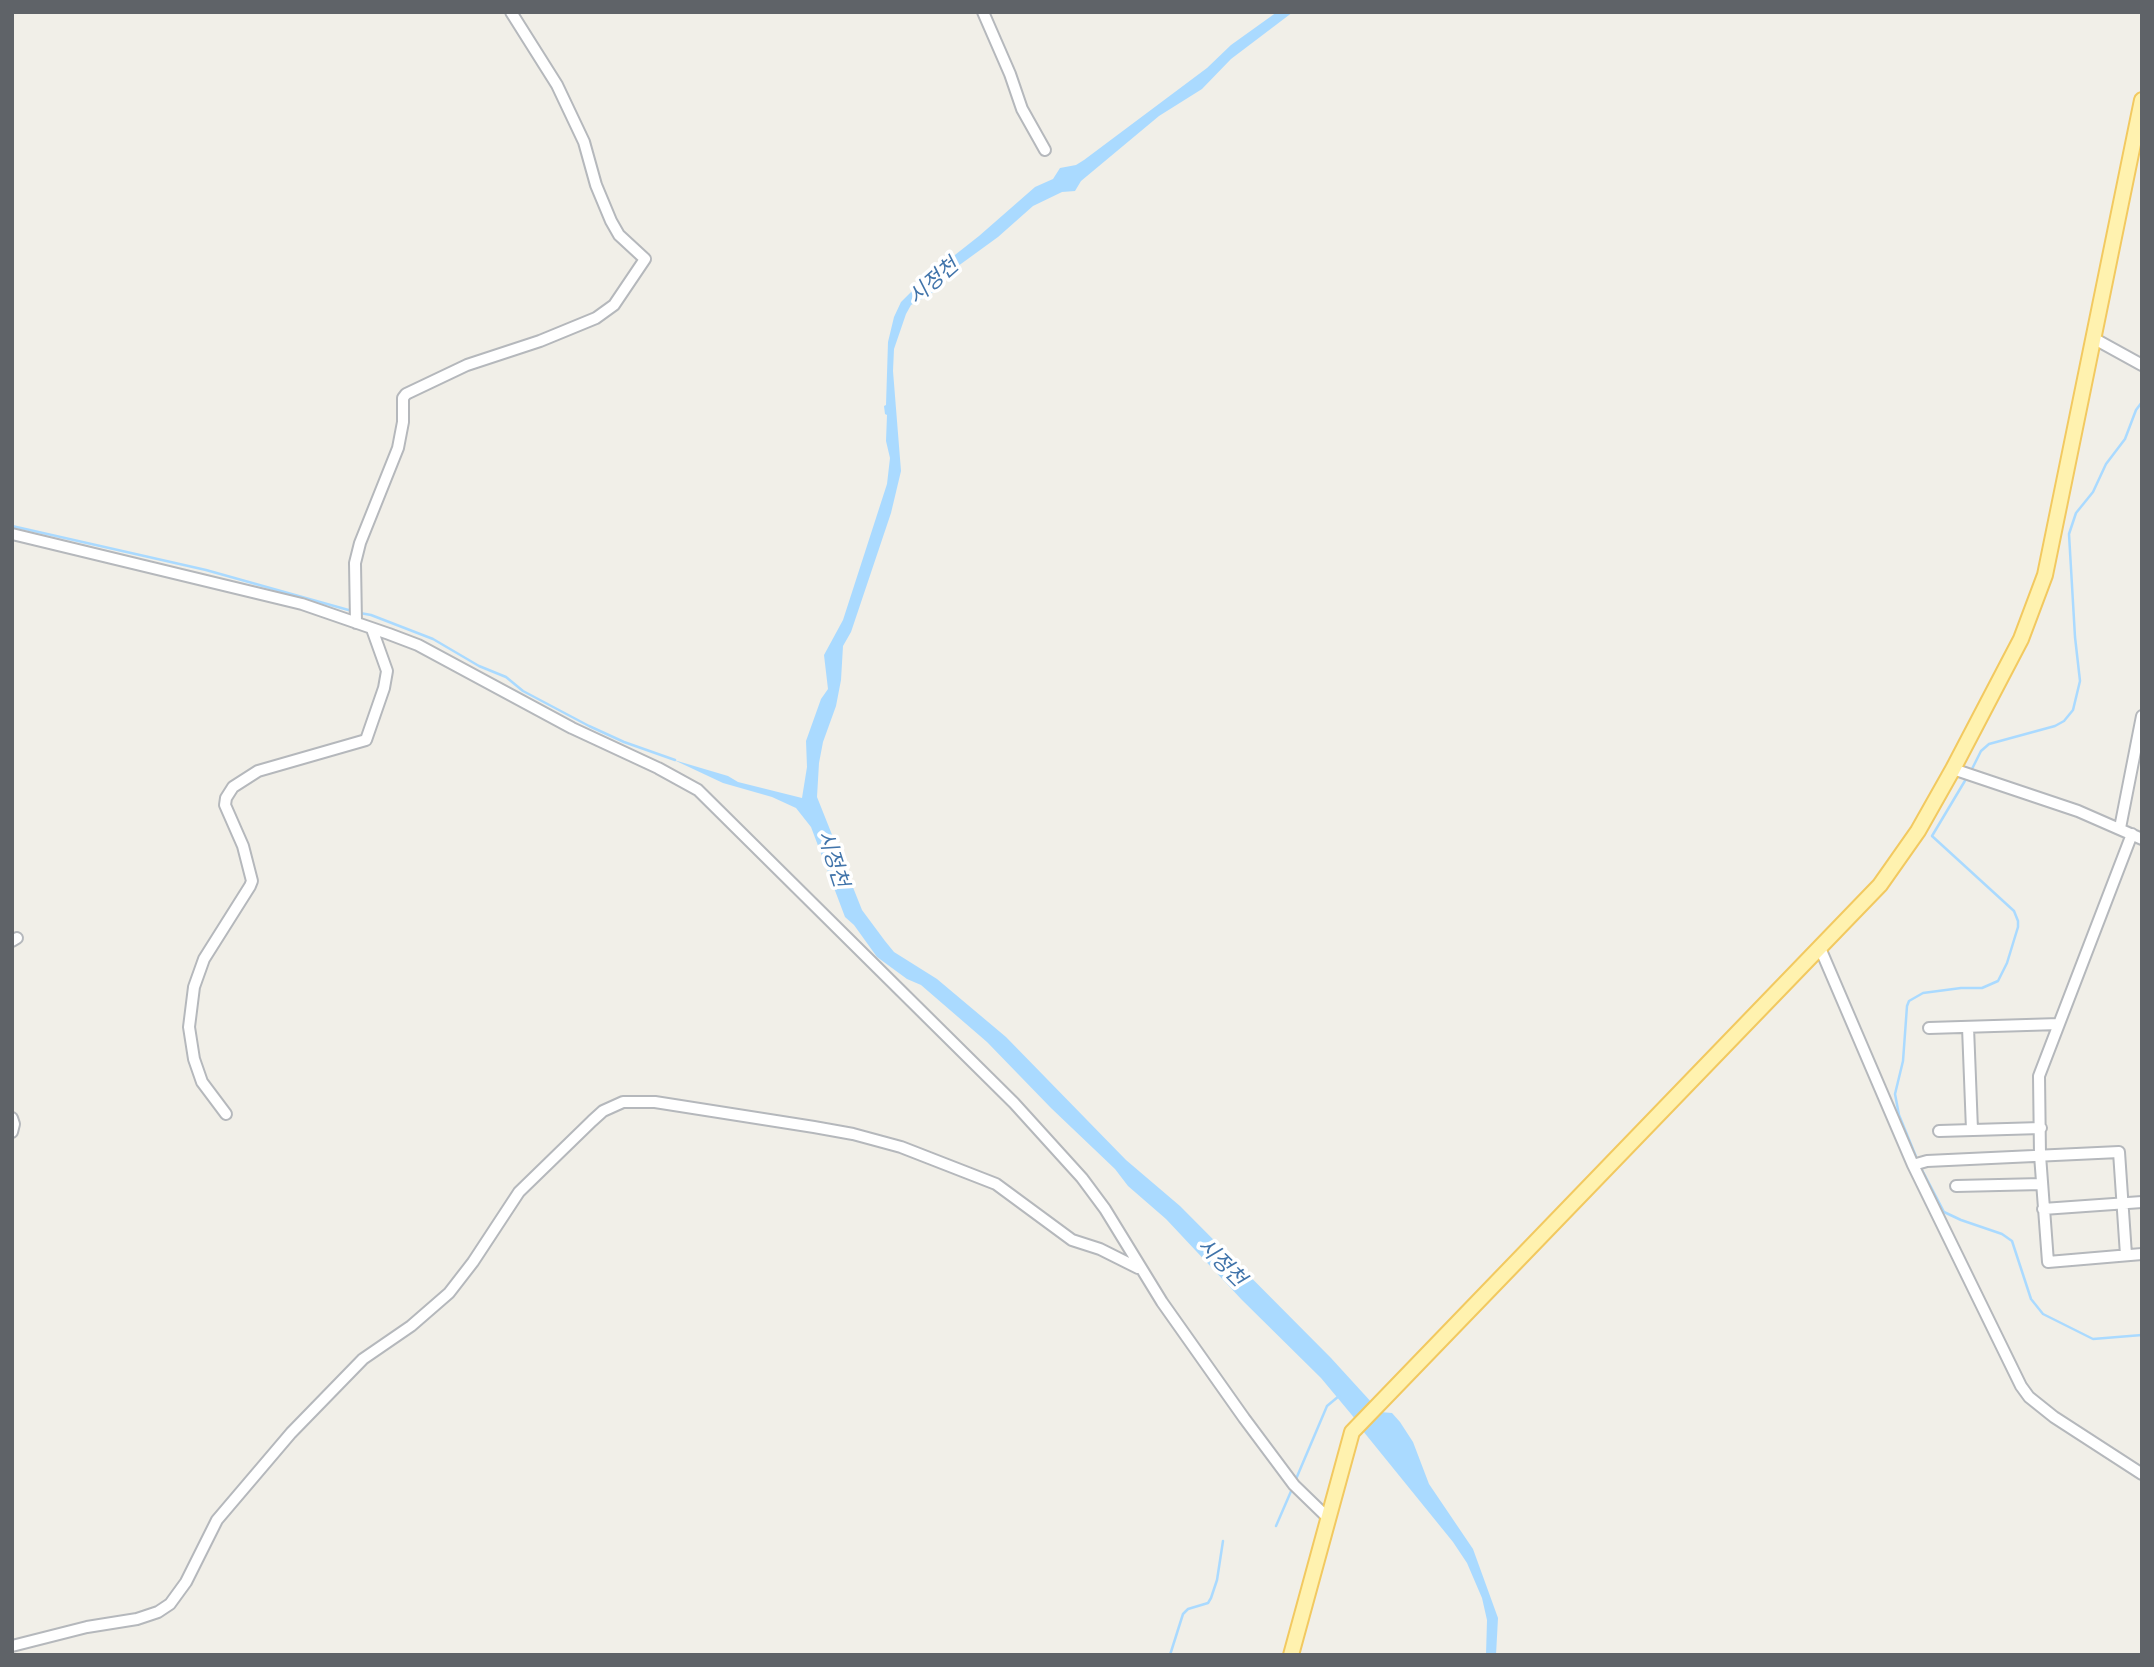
<!DOCTYPE html>
<meta charset="utf-8">
<style>
body{margin:0}
#map{position:relative;width:2154px;height:1667px;overflow:hidden;background:#f1efe8;font-family:"Archivo Narrow",sans-serif}
canvas{display:block}
.frame{position:absolute;inset:0;border:14px solid #5f6368;pointer-events:none}
</style>
<div id="map">
<canvas width="2154" height="1667"></canvas>
<div class="frame"></div>
</div>
<script>
const context = document.querySelector('canvas').getContext('2d');
context.lineJoin = 'round';
function fill(path, color) { context.fillStyle = color; context.fill(path, 'evenodd'); }
const toPath = rows => new Path2D(rows.map(r => 'M' + r).join(''));
function trace(path, color, width, dash) { context.strokeStyle = color; context.lineWidth = width; context.lineCap = dash ? 'butt' : 'round'; context.setLineDash(dash || []); context.stroke(path); }
function write(font, color, halo, rows, align = 'center') {
  context.font = font + ' "Archivo Narrow","Noto Sans KR",sans-serif'; context.lineWidth = 7; context.setLineDash([]); context.textBaseline = 'middle'; context.strokeStyle = halo; context.fillStyle = color; for (const [text, x, y, turn = 0] of rows) {
    context.save(); context.translate(x, y); context.rotate((+turn || 0) * Math.PI / 180); context.textAlign = isNaN(turn) ? turn : align; if (halo) context.strokeText(text, 0, 0); context.fillText(text, 0, 0); context.restore();
  }
}
const water = toPath([
 [1277,12,1293,12,1231,59,1202,89,1159,116,1081,181,1075,191,1062,192,1033,206,998,237,943,277,934,292,911,305,906,314,894,349,893,371,901,471,891,513,851,632,843,646,841,680,836,706,823,742,819,763,817,797,862,910,885,941,894,952,937,979,1006,1037,1126,1160,1180,1206,1331,1358,1373,1404,1356,1420,1321,1378,1242,1300,1166,1219,1128,1186,1115,1169,1051,1108,987,1042,921,985,907,979,877,957,854,925,845,917,811,827,796,808,772,797,723,783,674,760,728,776,738,782,802,798,807,767,806,741,821,699,828,689,824,655,843,620,887,484,890,458,886,441,887,415,885,414,884,406,886,405,888,342,894,317,901,302,913,290,918,281,931,278,935,267,946,262,979,236,1035,187,1053,179,1060,168,1076,165,1084,160,1207,68,1231,45],
 [1380,1412,1392,1413,1400,1422,1413,1442,1429,1484,1473,1549,1498,1618,1496,1655,1486,1655,1487,1620,1482,1598,1467,1563,1453,1542,1363,1431,1363,1428]
]);
const stream = toPath([
 [12,526,206,570,352,611],
 [360,613,371,615,433,639,479,666,506,677,523,691,589,726,624,742,675,760],
 [1972,769,1981,751,1989,744,2055,726,2064,721,2073,710,2080,681,2075,637,2069,534,2076,513,2093,492,2106,464,2125,439,2136,410,2142,402],
 [1917,1159,1899,1115,1895,1094,1903,1061,1907,1006,1909,1001,1923,993,1961,988,1982,988,1998,981,2007,963,2018,927,2018,921,2014,911,1932,836,1966,779],
 [1920,1166,1944,1212,1961,1220,2002,1234,2012,1241,2031,1299,2043,1314,2093,1339,2142,1335],
 [1296,1479,1327,1406,1339,1396],
 [1276,1526,1292,1489],
 [1170,1655,1183,1614,1188,1609,1208,1603,1211,1598,1217,1580,1223,1541]
]);
const minor = toPath([
 [983,12,1010,74,1022,109,1045,150],
 [2093,338,2142,365],
 [12,534,302,604,389,634,418,645,572,728,658,768,698,790,1014,1103,1082,1178,1105,1209,1162,1302,1244,1418,1294,1485,1328,1518],
 [356,623,355,563,360,543,398,448,403,422,403,398,406,394,467,365,540,341,596,318,614,305,645,259,619,235,611,221,596,185,584,142,557,85,511,12],
 [1953,769,2078,811,2142,839],
 [2120,828,2142,716],
 [2132,834,2039,1076,2040,1155,2048,1262,2142,1254],
 [12,941,17,938],
 [1820,948,1913,1165,2021,1386,2029,1397,2054,1417,2142,1474],
 [1968,1027,1972,1130],
 [1929,1028,2059,1024],
 [226,1114,202,1082,194,1059,189,1027,194,987,204,959,250,886,252,881,243,846,225,805,226,798,233,787,258,771,366,740,384,688,387,671,372,629],
 [12,1118,14,1124,12,1132],
 [1939,1131,2041,1128],
 [1913,1165,1927,1161,2119,1152,2126,1255],
 [1956,1186,2042,1184],
 [2043,1209,2142,1202],
 [12,1646,87,1627,137,1619,158,1612,170,1604,186,1582,217,1520,291,1433,363,1359,411,1326,449,1293,473,1262,519,1192,592,1121,603,1111,623,1102,655,1102,814,1127,853,1134,901,1147,996,1184,1072,1240,1100,1249,1138,1268]
]);
const major = toPath([
 [1291,1655,1352,1432,1880,885,1918,831,1953,769,2021,639,2045,575,2142,100]
]);
const waterNames = [
 ["시정천",934,282,-41],
 ["시정천",832,859,72],
 ["시정천",1221,1263,45]
];
fill(water, '#aadaff');
trace(stream, '#aadaff', 2.5);
trace(minor, '#b5b8bc', 14);
trace(major, '#f2c960', 18);
trace(minor, '#fff', 10);
trace(major, '#fff2af', 14);
write('italic 21px', '#4174aa', '#fff', waterNames);
</script>
